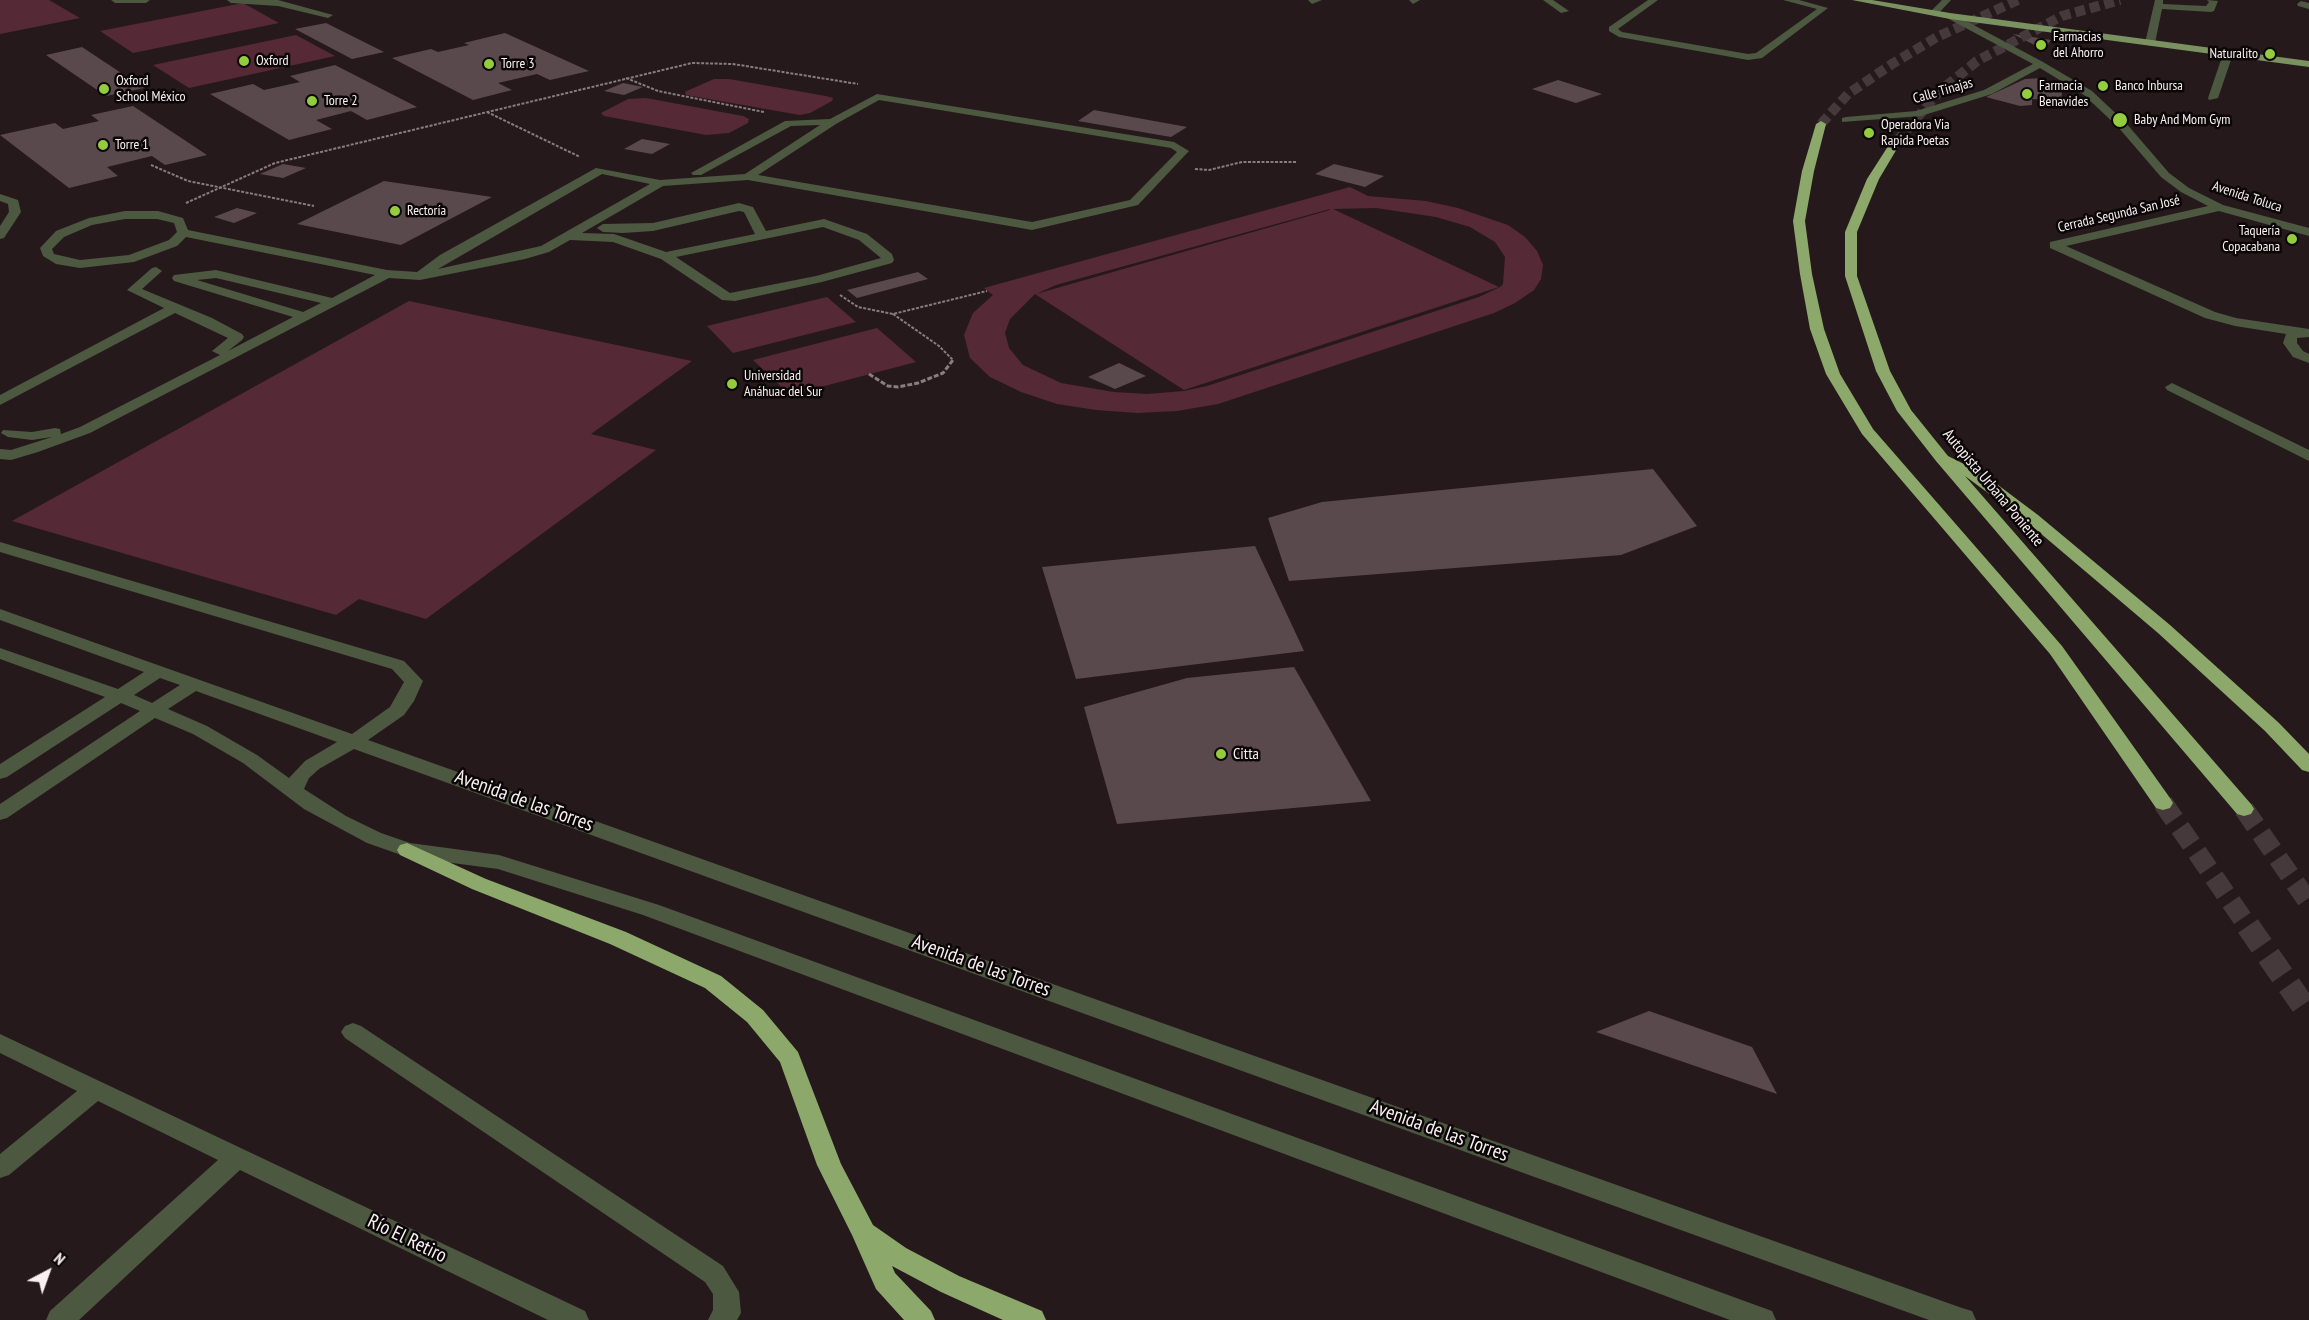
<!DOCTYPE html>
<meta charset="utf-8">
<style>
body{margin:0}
#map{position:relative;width:2309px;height:1320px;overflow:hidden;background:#26191c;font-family:"PT Sans Narrow",sans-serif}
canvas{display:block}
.north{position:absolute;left:18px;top:1242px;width:60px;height:60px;-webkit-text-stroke:4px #0b0607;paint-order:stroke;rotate:41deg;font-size:16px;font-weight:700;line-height:24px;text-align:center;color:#faf0f2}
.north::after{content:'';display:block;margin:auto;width:21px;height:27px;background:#faf0f2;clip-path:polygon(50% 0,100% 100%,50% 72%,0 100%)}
</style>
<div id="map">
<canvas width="2309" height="1320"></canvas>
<div class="north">N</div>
</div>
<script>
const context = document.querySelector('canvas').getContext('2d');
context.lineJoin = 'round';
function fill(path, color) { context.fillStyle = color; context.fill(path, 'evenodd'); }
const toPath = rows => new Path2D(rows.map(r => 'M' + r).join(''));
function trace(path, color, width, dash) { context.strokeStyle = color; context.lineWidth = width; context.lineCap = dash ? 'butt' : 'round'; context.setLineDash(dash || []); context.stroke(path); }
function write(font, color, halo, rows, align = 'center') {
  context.font = font + ' "PT Sans Narrow",sans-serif'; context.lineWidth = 5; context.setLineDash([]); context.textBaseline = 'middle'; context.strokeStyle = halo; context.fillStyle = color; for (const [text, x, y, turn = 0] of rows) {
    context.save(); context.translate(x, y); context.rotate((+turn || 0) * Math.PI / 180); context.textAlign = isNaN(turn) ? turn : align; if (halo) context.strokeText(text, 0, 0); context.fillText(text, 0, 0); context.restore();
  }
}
const green = toPath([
 [0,0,49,0,80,18,0,34],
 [243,3,279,23,133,53,100,31],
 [296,35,335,56,189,88,153,65],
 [714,79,729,79,826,96,833,98,832,101,810,113,800,115,686,95,685,92,689,90],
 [646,98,743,116,749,119,748,123,729,133,706,135,604,116,601,113,628,99],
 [1350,187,1368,196,1426,201,1458,208,1508,225,1525,237,1537,251,1543,265,1541,279,1534,290,1515,303,1494,313,1218,404,1177,411,1137,413,1096,410,1057,404,1021,392,990,377,970,358,964,335,973,313,993,295,984,288],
 [1376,208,1436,217,1470,227,1495,242,1505,257,1503,284,1500,287,1479,297,1207,386,1184,391,1147,394,1114,392,1061,383,1023,365,1009,348,1005,333,1010,319,1035,294,1184,390,1499,287,1333,209],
 [1330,209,1330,210,1036,294,1056,285],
 [827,297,856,322,733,353,707,326],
 [409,301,692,361,591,434,656,450,426,619,359,599,336,615,12,521],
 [877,328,916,362,790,395,753,360]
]);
const building = toPath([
 [326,23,384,52,352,59,295,29],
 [505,33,589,71,550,80,537,74,498,83,512,90,473,100,392,58,431,49,438,52,469,45,464,43],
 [2013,34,2051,40,2044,50],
 [82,47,144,88,106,96,46,55],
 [335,65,417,107,367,120,351,111,316,120,332,129,289,140,210,94,253,84,264,90,300,82,290,76],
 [2042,78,2055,84,2062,90,2061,106,2057,105,2054,100,2032,99,2032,105,2020,106,1986,97,2025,79],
 [1558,80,1602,94,1576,103,1532,89],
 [623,83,643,87,624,95,604,91],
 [133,106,207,155,165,165,152,156,107,167,118,176,69,188,0,135,55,123,63,129,99,121,91,115],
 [1094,110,1187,127,1171,137,1078,121],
 [642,139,670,144,652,154,624,149],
 [283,164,306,168,283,178,260,174],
 [1334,164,1384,176,1365,187,1315,174],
 [384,181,492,197,401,245,297,224],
 [237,208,257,213,234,223,214,217],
 [918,272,928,279,857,298,847,290],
 [1119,363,1146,376,1115,389,1088,377],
 [1653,469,1697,526,1621,555,1289,581,1268,518,1322,502],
 [1255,546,1304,651,1076,679,1042,567],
 [1294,667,1371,801,1117,824,1084,707,1187,678],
 [1649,1011,1752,1047,1777,1094,1596,1032]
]);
const highwayTunnelFar2 = toPath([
 [1821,124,1848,94,1892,64,1937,37,2018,0],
 [1896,142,1940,91,1977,61,2062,16,2120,0]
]);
const highwayTunnelFar1 = toPath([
 [2163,803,2249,928],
 [2244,809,2309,903]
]);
const highwayTunnel = toPath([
 [2248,926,2309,1014]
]);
const pathFar1 = toPath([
 [626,78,658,91,764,112],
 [487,112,580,157],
 [151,165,188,181,314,206],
 [1195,169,1209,170,1242,162,1297,162],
 [186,203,275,163,692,63,733,64,858,84],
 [840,295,858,307,893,314,987,291],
 [893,314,939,346,953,360,951,362]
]);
const path = toPath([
 [869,374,888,386,898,387,918,383,943,373,953,360]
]);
const minor = toPath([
 [111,0,150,0,146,3,115,3,111,0],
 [227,0,278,0,333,15,328,18,278,6,231,3,227,0],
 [1308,0,1322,0,1312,4,1308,0],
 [1409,0,1420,0,1413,4,1409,0],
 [1543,0,1553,0,1569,11,1561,13,1543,0],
 [1648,0,1658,0,1618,29,1622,32,1748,54,1756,53,1817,9,1783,0,1799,0,1828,8,1762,58,1748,60,1619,37,1609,31,1609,27,1648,0],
 [1942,0,1951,0,1937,15,1931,15,1931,11,1942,0],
 [2155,0,2163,0,2163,4,2206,6,2209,2,2207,0,2218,1,2214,11,2211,12,2162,9,2155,43,2150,46,2145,43,2155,0],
 [2301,1,2309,3,2309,9,2298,6,2297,4,2301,1],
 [1947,14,1953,14,2043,62,2092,91,2126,123,2169,173,2189,188,2223,205,2309,228,2309,236,2219,211,2066,246,2215,312,2236,318,2309,329,2309,337,2297,338,2297,343,2303,351,2309,354,2309,363,2293,357,2283,343,2286,334,2235,326,2205,318,2050,248,2050,242,2208,206,2181,192,2161,177,2118,127,2084,95,2040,68,1992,94,1921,116,1842,122,1842,118,1846,117,1916,111,1984,90,2033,64,1947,18,1947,14],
 [2228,51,2233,54,2218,98,2209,100,2208,98,2223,54,2228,51],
 [877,94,1174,142,1189,151,1138,205,1032,230,748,180,663,186,582,233,614,234,666,252,755,234,744,212,739,211,653,231,623,233,603,232,597,228,603,224,653,223,739,203,753,207,766,231,824,219,867,234,892,254,894,260,892,263,822,282,735,301,722,300,661,259,613,242,570,240,549,252,525,259,420,280,389,278,90,433,38,452,11,460,0,459,0,449,11,450,52,437,32,440,8,437,1,433,3,430,32,432,55,428,60,429,61,434,80,427,220,355,212,351,228,338,175,313,0,405,0,395,164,308,127,290,152,268,156,267,162,271,142,289,212,318,242,334,244,337,242,340,228,351,293,317,174,281,172,278,174,275,216,270,332,298,375,275,186,237,177,246,134,262,80,268,56,264,43,256,40,248,56,231,89,218,125,211,158,211,183,218,188,230,387,270,417,272,440,255,596,168,660,180,745,174,820,125,791,126,701,175,693,175,691,173,785,121,830,119,877,94],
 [879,100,1171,148,1177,152,1130,200,1032,222,758,175,836,124,879,100],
 [602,174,650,184,541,246,438,269,602,174],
 [125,219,157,219,174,223,177,232,169,240,129,255,80,260,54,254,52,249,64,237,92,225,125,219],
 [823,227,859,240,881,258,816,276,730,293,676,257,823,227],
 [216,278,321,303,303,312,197,280,216,278],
 [0,194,18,200,21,212,4,238,0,239,0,226,9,212,8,204,0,201,0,194],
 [2172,383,2309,450,2309,461,2167,390,2165,387,2172,383],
 [0,542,404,661,423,681,414,701,404,715,368,740,1962,1308,1972,1311,1976,1320,1929,1320,354,749,319,769,309,778,304,789,346,816,381,833,410,843,499,855,659,905,1772,1311,1776,1320,1730,1320,643,915,498,869,407,857,367,843,304,809,243,763,193,734,155,718,7,818,0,820,0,804,140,711,121,703,7,777,0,779,0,764,105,697,0,659,0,648,118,689,144,672,0,620,0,609,352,734,390,707,404,682,392,669,0,552,0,542],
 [160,678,180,685,152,703,134,695,160,678],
 [196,691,337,742,305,761,289,778,257,755,207,726,168,709,196,691],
 [353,1023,361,1026,723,1266,739,1292,741,1313,737,1320,708,1320,713,1310,713,1294,705,1282,345,1038,341,1032,345,1026,353,1023],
 [0,1034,585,1311,589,1320,548,1320,240,1170,79,1320,46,1320,50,1311,218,1160,98,1101,9,1175,0,1178,0,1154,77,1091,0,1053,0,1034]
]);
const major = toPath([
 [1852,0,1872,0,1950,13,2309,61,2309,67,1950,19,1852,0]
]);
const highway = toPath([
 [1821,121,1826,124,1814,171,1805,221,1812,274,1824,329,1840,374,1873,429,2062,646,2170,798,2173,803,2170,808,2163,810,2156,808,2050,654,1862,434,1826,374,1810,329,1800,274,1793,221,1802,171,1816,124,1821,121],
 [1896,139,1901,142,1879,179,1857,232,1857,276,1890,371,1911,410,1948,456,1982,473,2038,515,2170,625,2279,723,2309,754,2309,772,2302,770,2265,731,2158,633,2026,521,1965,476,2251,804,2254,809,2251,814,2244,816,2237,814,1936,461,1897,411,1876,371,1845,276,1845,232,1867,179,1892,140,1896,139],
 [407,843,486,879,626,932,721,976,763,1010,798,1052,841,1164,873,1225,906,1248,959,1276,1042,1311,1046,1320,1003,1320,941,1292,892,1266,895,1273,931,1311,935,1320,904,1320,876,1289,852,1235,817,1165,780,1062,747,1022,705,988,610,944,472,889,400,855,397,850,400,845,407,843]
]);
const markers = [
 [2041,45,6,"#93cd3d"],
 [2270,54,6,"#93cd3d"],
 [244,61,6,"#93cd3d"],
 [489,64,6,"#93cd3d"],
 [2103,86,6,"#93cd3d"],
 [104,89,6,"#93cd3d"],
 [2027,94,6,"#93cd3d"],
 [312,101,6,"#93cd3d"],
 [2120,120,8,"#93cd3d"],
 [1869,133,6,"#93cd3d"],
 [103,145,6,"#93cd3d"],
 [395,211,6,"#93cd3d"],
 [2292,239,6,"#93cd3d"],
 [732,384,6,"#93cd3d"],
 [1221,754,6,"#93cd3d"]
];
const farPoinames = [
 ["Farmacias",2053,37],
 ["del Ahorro",2053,53],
 ["Naturalito",2258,54,"right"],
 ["Oxford",256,61],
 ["Torre 3",501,64],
 ["Oxford",116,81],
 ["School México",116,97],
 ["Farmacia",2039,86],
 ["Benavides",2039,102],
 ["Banco Inbursa",2115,86],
 ["Torre 2",324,101],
 ["Baby And Mom Gym",2134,120],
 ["Operadora Via",1881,125],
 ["Rapida Poetas",1881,141],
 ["Torre 1",115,145],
 ["Rectoría",407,211],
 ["Taquería",2280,231,"right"],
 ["Copacabana",2280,247,"right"],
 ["Universidad",744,376],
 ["Anáhuac del Sur",744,392]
];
const farStreetnames = [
 ["Calle Tinajas",1943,91,-16],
 ["Avenida Toluca",2247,197,18],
 ["Cerrada Segunda San José",2119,214,-13]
];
const streetNames = [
 ["Autopista Urbana Poniente",1993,488,50]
];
const poiNames = [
 ["Citta",1233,754]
];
const nearStreetnames = [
 ["Avenida de las Torres",524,801,20],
 ["Avenida de las Torres",981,966,20],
 ["Avenida de las Torres",1439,1131,20],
 ["Río El Retiro",407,1239,26]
];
fill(green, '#562936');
fill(building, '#59494d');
trace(highwayTunnelFar2, '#46393c', 10, [10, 5]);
trace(highwayTunnelFar1, '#46393c', 20, [20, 10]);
trace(highwayTunnel, '#46393c', 24, [24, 12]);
trace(pathFar1, '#887d7f', 2, [3, 1.5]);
trace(path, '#887d7f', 3, [5, 2]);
fill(minor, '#4c583f');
fill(major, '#7a925f');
fill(highway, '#8ca96b');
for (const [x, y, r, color] of markers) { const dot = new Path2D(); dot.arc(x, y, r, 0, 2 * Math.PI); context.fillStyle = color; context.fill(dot); trace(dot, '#0b0607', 2); }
write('14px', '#faf0f2', '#0b0607', farPoinames, 'left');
write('14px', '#faf0f2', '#0b0607', farStreetnames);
write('16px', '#faf0f2', '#0b0607', streetNames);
write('16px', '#faf0f2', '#0b0607', poiNames, 'left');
write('20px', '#faf0f2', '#0b0607', nearStreetnames);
</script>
